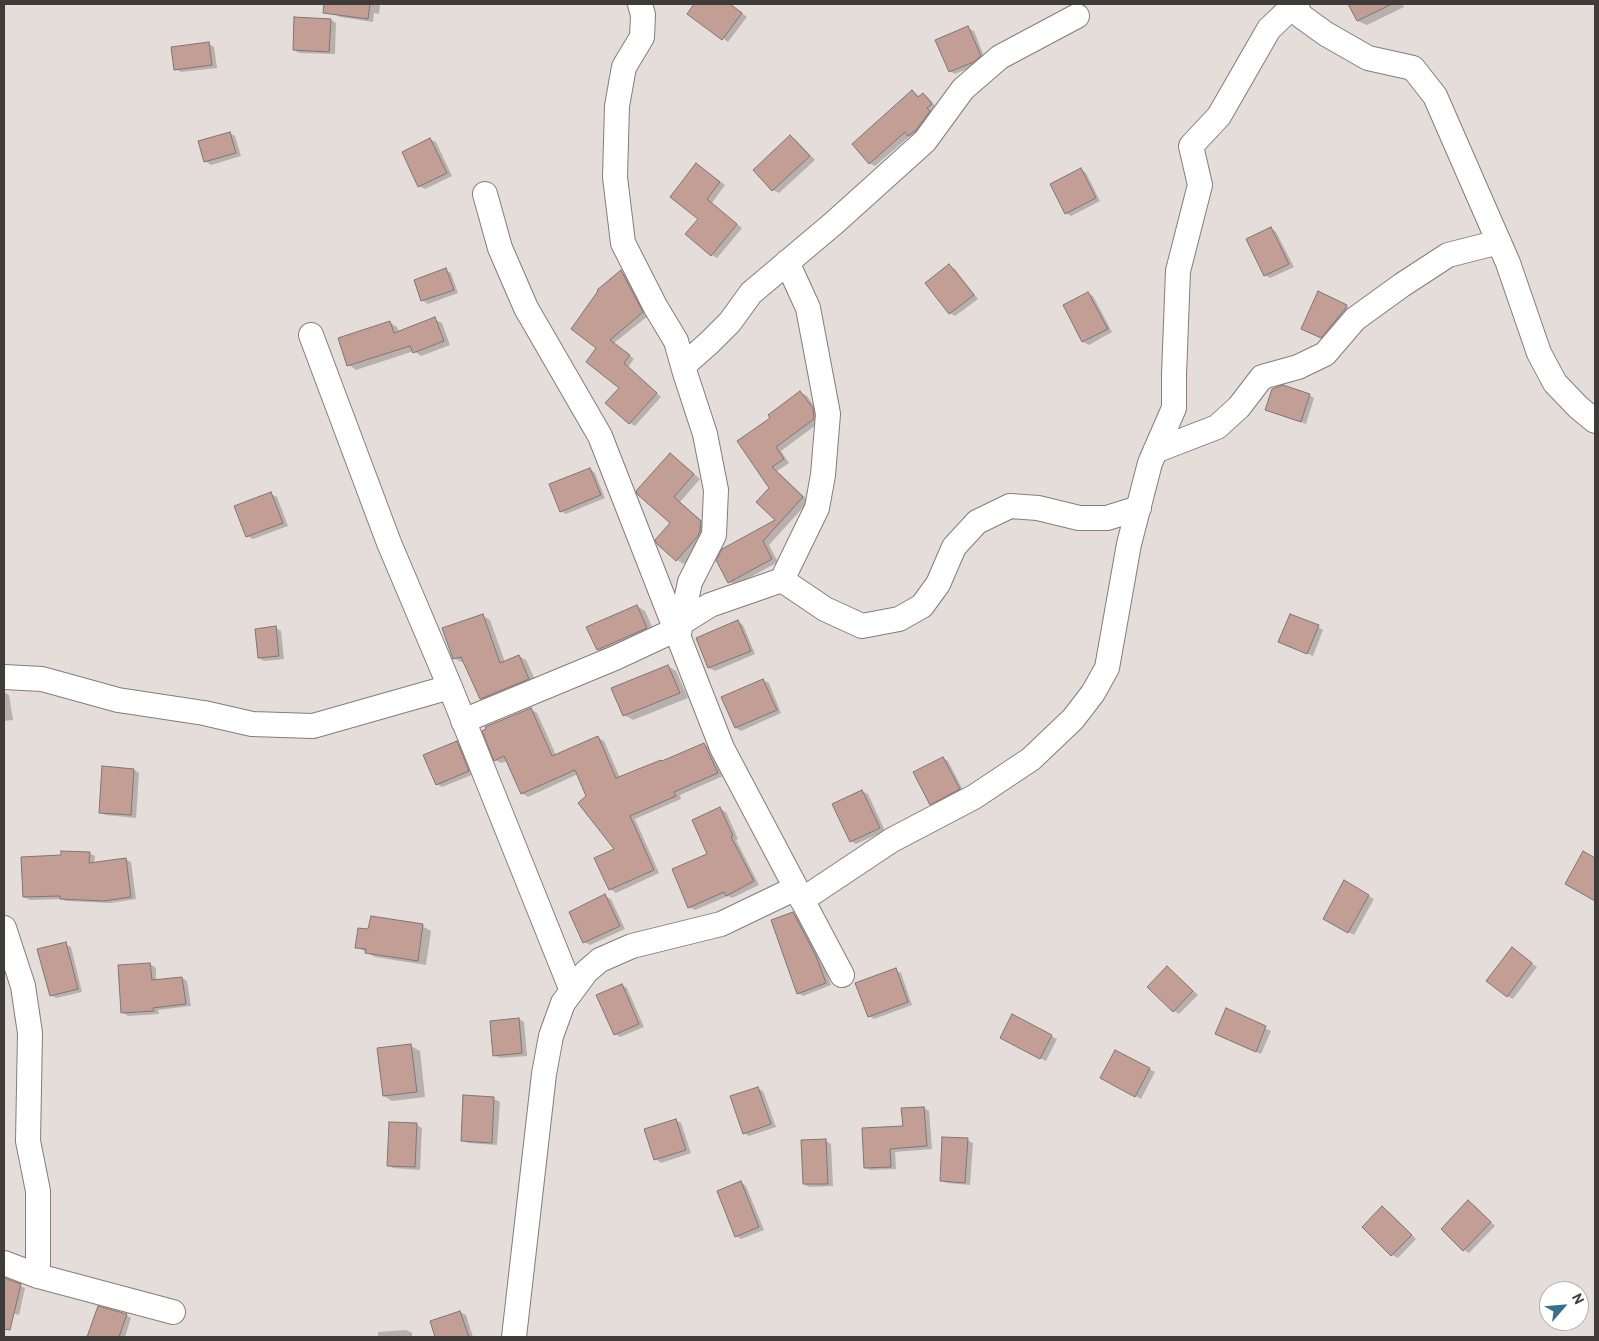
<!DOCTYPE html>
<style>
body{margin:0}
#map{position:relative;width:1599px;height:1341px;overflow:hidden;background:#e5ddd9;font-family:Overpass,sans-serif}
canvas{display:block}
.frame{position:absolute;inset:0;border:5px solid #3e3b39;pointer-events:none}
.north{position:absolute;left:1539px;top:1281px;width:50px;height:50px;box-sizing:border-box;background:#fff;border:1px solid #b2b1b0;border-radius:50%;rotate:63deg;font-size:14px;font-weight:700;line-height:20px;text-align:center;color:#3e3b39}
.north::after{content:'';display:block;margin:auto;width:18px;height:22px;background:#367089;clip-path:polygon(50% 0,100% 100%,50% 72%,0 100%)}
</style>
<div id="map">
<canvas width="1599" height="1341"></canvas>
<div class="frame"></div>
<div class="north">N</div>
</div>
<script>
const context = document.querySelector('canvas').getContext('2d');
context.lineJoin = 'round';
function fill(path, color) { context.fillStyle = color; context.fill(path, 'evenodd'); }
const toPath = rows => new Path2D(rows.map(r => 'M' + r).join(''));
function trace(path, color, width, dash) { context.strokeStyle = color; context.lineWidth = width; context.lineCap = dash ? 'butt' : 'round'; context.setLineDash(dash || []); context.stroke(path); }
const shadow = toPath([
 [336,4,380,4,379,14,374,13,373,22,340,17,334,14],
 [696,4,730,4,747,17,728,42,688,13],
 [1350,4,1402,4,1404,7,1367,25,1358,21],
 [331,20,336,23,335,54,299,53,294,50],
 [968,28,974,31,985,59,979,64,955,74,950,71],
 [209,44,214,47,217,68,181,72,176,69],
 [912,91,920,97,923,94,928,97,936,107,932,111,934,115,915,138,910,136,875,166,869,163],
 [230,133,235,136,241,156,211,165,205,161],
 [790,136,795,139,815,160,779,193,773,190,754,170],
 [430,139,436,142,452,176,425,189,419,186],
 [702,168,725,185,712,203,742,228,717,258,712,255,700,219],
 [1081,169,1086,173,1100,201,1071,216,1066,213],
 [1271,228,1276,232,1294,267,1270,278,1265,275],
 [949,266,955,269,978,299,955,316,950,313],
 [446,270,451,273,458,293,428,304,422,300],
 [621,272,626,275,648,316,614,343,634,359,628,367,661,397,635,426,630,423,621,387,598,348],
 [1088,293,1093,296,1112,332,1089,345,1083,342,1065,306],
 [1319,293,1352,309,1327,340,1308,331],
 [434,319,442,323,450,345,421,356,414,351,356,370,349,365,389,322,397,327,399,332],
 [800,392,807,396,819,413,820,422,781,451,789,463,777,471,809,501,769,545,778,562,736,585,729,582,777,520,770,488,772,418],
 [1309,395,1314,398,1306,424,1266,409],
 [670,455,677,459,700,479,680,502,708,526,705,540,684,564,677,560,672,523],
 [590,469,595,473,605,498,566,514,561,511],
 [271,494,277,497,288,526,253,539,247,536],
 [637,606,645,611,655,633,607,655,598,650,588,628],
 [483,616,490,620,505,662,519,656,526,660,536,682,488,702,481,698,465,661,461,662,454,658],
 [738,622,743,625,755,654,715,671,709,668,697,638],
 [1318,627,1323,630,1313,656,1285,645],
 [276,628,281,631,284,659,264,661,259,658],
 [668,666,676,671,688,698,633,720,624,715],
 [763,680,769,683,781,713,741,731,736,728],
 [4,692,9,695,13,720,4,721],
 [531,709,537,713,556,755,597,737,604,741,620,778,704,744,710,747,723,776,680,795,681,799,635,819,659,873,616,893,610,889,616,849,588,797,578,774,528,797,522,793,507,761,501,763,495,760],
 [457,743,462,746,474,774,442,787,437,784],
 [943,758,948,761,964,792,936,807,931,804],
 [134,770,139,773,136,818,106,815,100,812],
 [862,791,868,794,885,831,856,844,851,841],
 [720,809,726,812,738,839,736,840,759,885,732,898,728,896,695,910,689,907,708,854],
 [89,853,95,856,94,863,125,859,131,862,136,899,110,903,66,901,61,899,30,900,24,897],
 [1344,882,1374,899,1354,935,1324,919],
 [605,896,611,899,625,929,590,945,584,942],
 [793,913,798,916,822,960,831,985,803,996,798,993],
 [422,926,431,931,426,965,375,957,357,947,369,931],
 [65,944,71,947,82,992,56,998,51,995],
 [1517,952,1537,967,1513,999,1507,996],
 [150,964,156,968,156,981,182,978,187,981,191,1006,158,1010,159,1014,128,1016,122,1012,119,966],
 [1167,968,1172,971,1198,995,1179,1014,1174,1011,1149,987],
 [895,970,901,973,912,1005,874,1019,869,1016],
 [622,985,627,988,644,1027,620,1037,615,1034],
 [1226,1010,1271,1031,1261,1054,1222,1037],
 [1013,1016,1057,1039,1046,1061,1001,1038],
 [519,1019,524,1022,527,1056,500,1058,494,1055],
 [411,1046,420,1051,425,1097,392,1101,384,1096,378,1050],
 [1116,1052,1155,1072,1141,1099,1102,1078],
 [758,1088,763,1091,776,1127,749,1136,744,1133],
 [465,1097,494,1099,500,1102,497,1145,468,1143,462,1140],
 [924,1108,929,1111,932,1149,895,1152,896,1169,870,1170,865,1167],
 [676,1120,681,1123,691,1153,661,1163,656,1159],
 [417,1125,422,1128,420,1170,393,1168,388,1165],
 [967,1140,973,1143,970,1185,947,1183,941,1180],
 [826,1141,831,1144,833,1186,809,1187,804,1184],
 [741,1182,746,1186,764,1230,741,1239,736,1236],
 [1469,1202,1474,1205,1495,1226,1469,1253,1464,1250],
 [1383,1208,1388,1211,1416,1239,1398,1258,1392,1255,1364,1227],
 [4,1279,25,1288,19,1315,4,1311],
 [99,1308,126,1315,131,1318,125,1337,89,1337],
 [460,1312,466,1315,473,1337,437,1337,431,1322],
 [406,1330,412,1333,412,1337,378,1337,378,1332]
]);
const building = toPath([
 [324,4,370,4,368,19,323,13,324,4],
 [694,4,730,4,742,13,722,40,687,14,694,4],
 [1348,4,1392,4,1357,21,1348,4],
 [294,17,331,19,329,52,293,50,294,17],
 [968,26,981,56,974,62,949,72,935,40,968,26],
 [209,42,212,65,174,70,171,47,209,42],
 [912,90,918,97,923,93,932,104,927,108,930,111,916,130,908,136,905,132,869,164,852,144,912,90],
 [230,132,236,153,204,162,198,141,230,132],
 [790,135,810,156,772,191,753,170,790,135],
 [430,138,447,173,418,187,402,152,430,138],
 [696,163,720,182,707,199,737,224,711,256,685,234,698,219,670,197,696,163],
 [1081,168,1096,198,1065,214,1050,184,1081,168],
 [1271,227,1289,264,1264,276,1246,239,1271,227],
 [949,264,974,295,949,314,925,283,949,264],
 [446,268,454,290,421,301,414,280,446,268],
 [621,270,643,312,610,340,630,355,624,363,657,393,629,424,605,403,619,388,586,362,596,348,571,329,598,291,597,290,621,270],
 [1318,291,1347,305,1345,309,1321,338,1301,329,1318,291],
 [1088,292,1108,329,1082,342,1063,305,1088,292],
 [435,317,444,341,413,353,410,346,347,366,338,338,390,321,394,333,435,317],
 [1283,385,1310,394,1301,422,1265,410,1272,389,1283,385],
 [800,391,813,408,814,419,776,447,784,459,772,467,803,497,763,541,772,559,728,583,716,560,722,549,775,520,756,502,769,488,737,441,770,418,768,415,800,391],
 [670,453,694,474,674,497,701,521,700,531,698,536,676,561,657,544,655,540,670,523,637,494,636,491,670,453],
 [590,468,601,495,560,512,549,484,590,468],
 [271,492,283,523,246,537,234,506,271,492],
 [637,605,647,628,597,650,586,627,637,605],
 [483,614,500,663,519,655,529,679,480,699,461,657,453,659,442,628,483,614],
 [1290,614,1319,625,1307,654,1278,642,1290,614],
 [738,620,751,651,708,668,696,638,738,620],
 [276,626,279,656,258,658,255,629,276,626],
 [668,665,680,693,623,716,611,688,668,665],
 [763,679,777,710,735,728,721,697,763,679],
 [531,708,552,756,598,736,616,778,661,760,662,761,704,743,718,773,674,792,676,796,630,816,654,870,609,890,594,858,614,849,578,803,586,796,575,770,521,794,504,756,494,761,482,731,486,729,485,727,531,708],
 [457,741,469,771,436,785,423,755,457,741],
 [943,757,960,789,930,805,913,772,943,757],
 [102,766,134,769,131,815,99,813,102,766],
 [862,790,880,828,850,842,832,804,862,790],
 [720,807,733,836,731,837,754,881,726,896,724,892,688,908,672,869,707,854,692,820,720,807],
 [61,851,90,852,89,863,126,858,131,897,104,901,60,899,60,896,23,897,21,857,61,855,61,851],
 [1583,851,1595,858,1595,901,1565,884,1583,851],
 [1344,880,1369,895,1348,933,1323,919,1344,880],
 [605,894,620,926,583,943,569,912,605,894],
 [793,912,816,956,826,983,797,994,771,920,793,912],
 [371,916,423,924,418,961,365,953,366,949,355,948,358,928,368,929,371,916],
 [66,942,78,989,50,996,37,949,66,942],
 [1512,947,1532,963,1507,997,1486,981,1512,947],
 [150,963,152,980,182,977,186,1004,153,1008,154,1011,121,1013,118,965,150,963],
 [1167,966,1193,991,1173,1012,1147,987,1167,966],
 [896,968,908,1002,868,1017,855,983,896,968],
 [622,984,639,1024,614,1035,596,995,622,984],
 [1226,1008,1266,1026,1256,1052,1215,1034,1226,1008],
 [1012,1014,1052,1035,1040,1059,1000,1038,1012,1014],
 [519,1018,522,1053,493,1056,490,1021,519,1018],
 [411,1044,417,1092,383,1096,377,1048,411,1044],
 [1115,1050,1150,1068,1135,1097,1100,1078,1115,1050],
 [758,1087,771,1124,743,1134,730,1096,758,1087],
 [463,1095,494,1097,492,1143,461,1141,463,1095],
 [924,1107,927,1146,890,1149,891,1167,864,1168,862,1128,903,1126,901,1108,924,1107],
 [676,1119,686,1150,654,1160,644,1129,676,1119],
 [389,1122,417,1123,415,1167,387,1166,389,1122],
 [942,1137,968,1138,965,1183,940,1181,942,1137],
 [826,1139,828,1184,803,1184,801,1140,826,1139],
 [741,1181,759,1227,735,1237,717,1191,741,1181],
 [1468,1200,1491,1222,1463,1251,1441,1229,1468,1200],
 [1382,1206,1412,1235,1391,1256,1362,1227,1382,1206],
 [4,1278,21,1284,10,1330,4,1329,4,1278],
 [98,1306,127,1314,119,1337,87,1337,98,1306],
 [460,1311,469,1337,435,1337,430,1321,460,1311]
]);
const minor = toPath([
 [640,4,643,15,642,37,624,67,617,106,615,177,623,243,655,306,676,341,685,373,705,434,716,490,714,535,690,582,678,638],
 [1295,4,1301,16,1326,34,1368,58,1413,68,1435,96,1508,263,1539,353,1555,383,1578,407,1595,421],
 [485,194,500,248,526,308,600,436,722,748,842,975],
 [311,335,389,543,450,687,572,991],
 [683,366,709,343,730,322,751,293,834,223,925,141,963,89,1000,57,1077,16],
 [1155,451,1217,427,1239,407,1262,377,1298,367,1325,354,1355,319,1402,285,1448,255,1499,242],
 [782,580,817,508,823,475,828,414,808,308,787,262],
 [681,623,710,605,782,580,825,609,862,626,899,619,922,606,938,584,954,547,977,522,1010,506,1038,508,1079,518,1107,518,1139,508],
 [4,677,42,679,118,700,204,713,252,724,313,726,450,687],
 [463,721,615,658,675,630],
 [802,900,892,840,974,797,1031,759,1073,719,1093,693,1107,668,1129,544,1150,463,1174,408,1174,375,1178,271,1200,185,1191,146,1219,116,1269,29,1295,4],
 [4,928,23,986,30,1033,28,1141,38,1191,38,1276],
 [4,1263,38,1276,173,1312],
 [514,1337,544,1074,551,1036,563,1003,586,972,600,960,632,946,721,924,796,888]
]);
fill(shadow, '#0003');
fill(building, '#c29e94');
trace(building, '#7e7674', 1);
trace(minor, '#847d7a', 26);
trace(minor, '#fff', 24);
</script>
